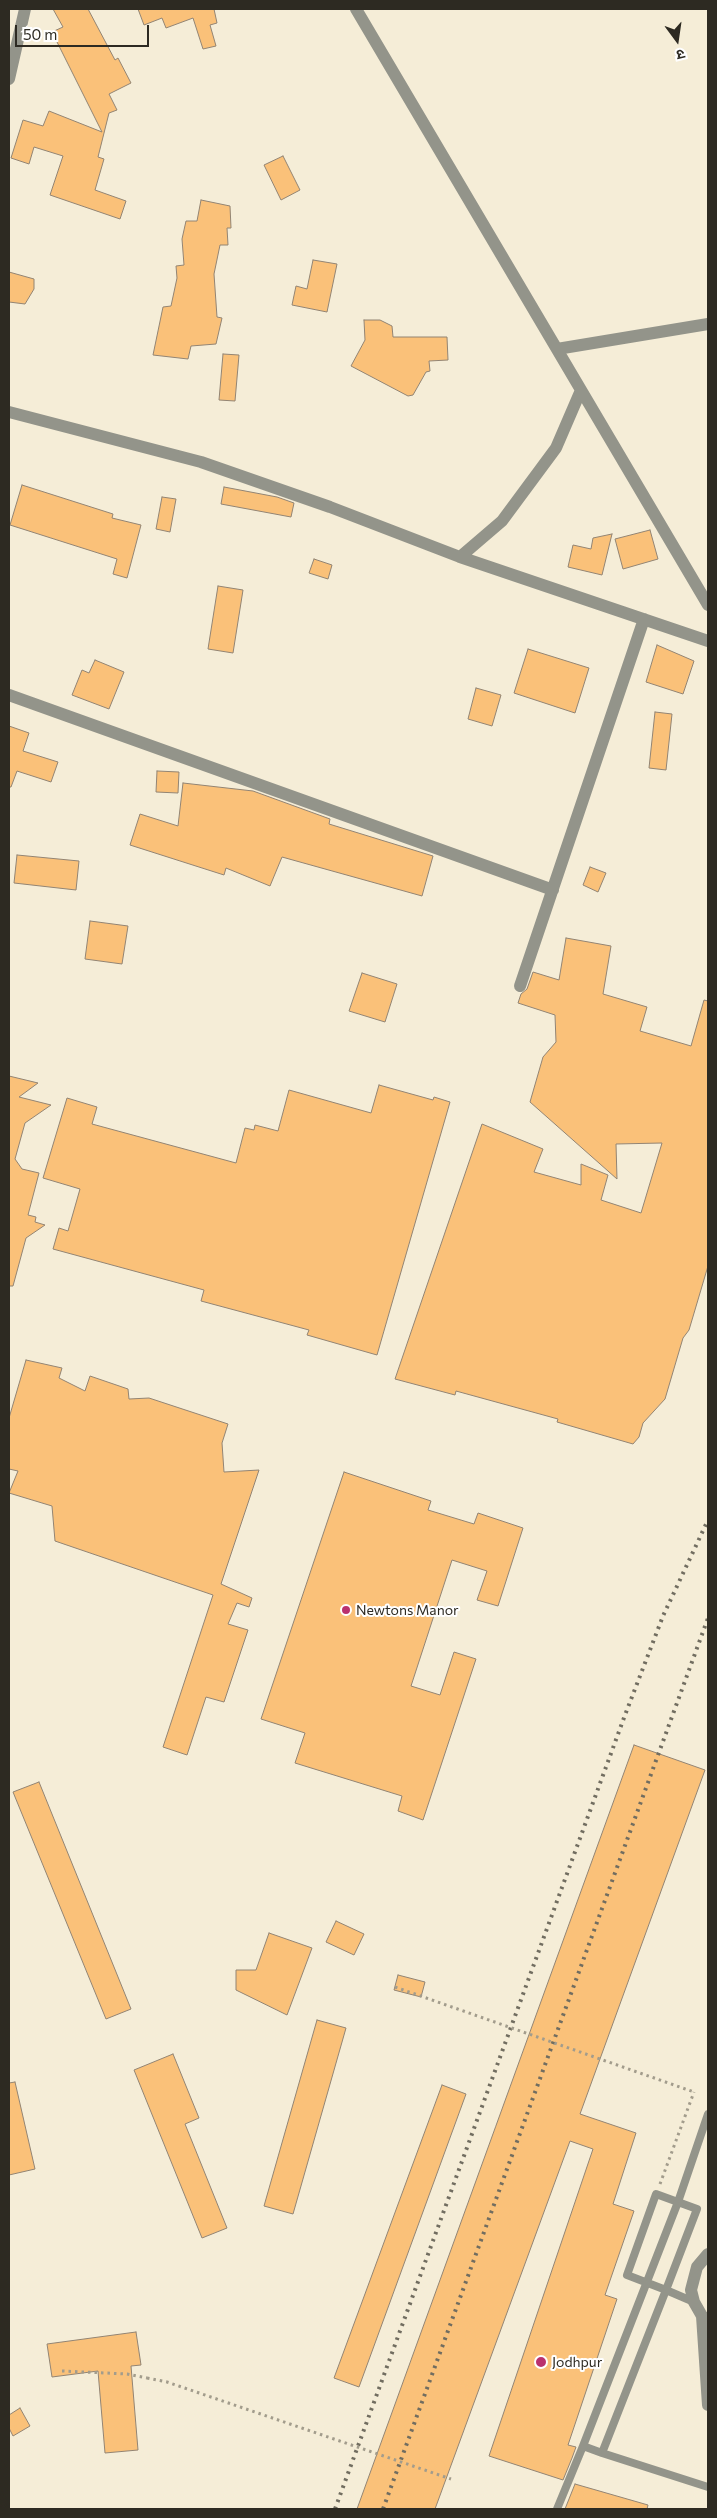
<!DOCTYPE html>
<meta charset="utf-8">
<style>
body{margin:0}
#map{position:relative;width:717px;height:2518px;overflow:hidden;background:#f5edd7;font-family:Commissioner,"Noto Sans Devanagari",sans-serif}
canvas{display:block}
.frame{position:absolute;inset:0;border:10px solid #2d2a22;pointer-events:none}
.north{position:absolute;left:652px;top:15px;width:50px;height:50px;-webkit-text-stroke:4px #fff;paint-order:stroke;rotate:166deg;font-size:14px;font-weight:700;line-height:20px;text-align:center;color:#2d2a22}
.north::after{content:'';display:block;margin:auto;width:18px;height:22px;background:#2d2a22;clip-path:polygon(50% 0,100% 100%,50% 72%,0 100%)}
.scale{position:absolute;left:15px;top:25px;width:134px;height:22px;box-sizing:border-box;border:2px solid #2d2a22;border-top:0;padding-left:6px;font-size:15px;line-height:18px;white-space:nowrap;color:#2d2a22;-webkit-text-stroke:4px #fff;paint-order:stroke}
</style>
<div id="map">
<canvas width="717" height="2518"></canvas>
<div class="frame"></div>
<div class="north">उ</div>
<div class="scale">50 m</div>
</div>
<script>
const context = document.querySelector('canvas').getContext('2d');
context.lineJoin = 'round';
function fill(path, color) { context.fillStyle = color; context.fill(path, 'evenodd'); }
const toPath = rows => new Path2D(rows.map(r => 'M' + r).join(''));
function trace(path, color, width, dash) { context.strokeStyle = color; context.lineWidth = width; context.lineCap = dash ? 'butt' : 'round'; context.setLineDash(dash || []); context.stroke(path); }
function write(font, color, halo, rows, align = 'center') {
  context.font = font + ' Commissioner,sans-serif'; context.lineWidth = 4; context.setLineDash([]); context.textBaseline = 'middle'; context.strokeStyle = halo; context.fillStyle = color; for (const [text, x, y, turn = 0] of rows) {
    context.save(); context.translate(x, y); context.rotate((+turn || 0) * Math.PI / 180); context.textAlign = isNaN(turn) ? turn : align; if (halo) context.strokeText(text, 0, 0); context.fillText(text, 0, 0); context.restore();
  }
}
const building = toPath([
 [53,9,88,9,115,60,118,58,131,83,109,94,117,110,109,113,98,157,104,159,95,190,126,201,120,219,50,195,63,156,34,147,29,164,11,158,23,120,43,126,49,111,102,132,52,32,63,27,53,9],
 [138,9,214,9,217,23,210,25,216,46,203,49,193,18,166,28,162,18,144,25,138,9],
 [283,156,300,190,281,200,264,165,283,156],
 [201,200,230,206,231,228,227,228,228,245,220,245,214,274,217,317,222,318,216,344,191,346,188,359,153,355,163,307,171,306,177,278,176,266,184,265,182,239,186,221,197,221,201,200],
 [313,260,337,264,327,312,292,305,296,286,307,289,313,260],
 [9,272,34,279,34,289,25,304,9,302,9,272],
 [364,320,380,320,392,326,393,337,447,337,448,360,429,361,430,371,426,372,413,395,408,396,351,366,365,340,364,320],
 [223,354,239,355,235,401,219,400,223,354],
 [22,485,113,514,112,518,141,525,127,578,113,574,117,559,10,525,22,485],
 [224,487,277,497,294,503,291,517,221,504,224,487],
 [162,497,176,499,170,532,156,529,162,497],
 [650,530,658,559,623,569,615,539,650,530],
 [612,534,602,575,568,567,573,545,591,549,593,538,612,534],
 [314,559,332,565,328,579,309,573,314,559],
 [218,586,243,590,233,653,208,649,218,586],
 [657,645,694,661,683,694,646,682,657,645],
 [528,649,589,668,575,713,514,693,528,649],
 [95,660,124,672,109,709,72,695,82,670,89,673,95,660],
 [476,688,501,695,492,726,468,719,476,688],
 [655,712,672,714,666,770,649,768,655,712],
 [9,726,29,733,23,751,58,762,51,782,17,771,11,787,9,787,9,726],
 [157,771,179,772,178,793,156,792,157,771],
 [183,783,253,791,330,819,329,824,433,856,422,896,282,857,270,886,226,868,224,875,130,845,140,814,178,826,183,783],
 [17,855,79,861,76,890,14,883,17,855],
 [590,867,606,873,598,892,583,885,590,867],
 [90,921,128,926,122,964,85,959,90,921],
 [566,938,611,946,603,994,647,1007,640,1031,691,1046,704,1000,708,1001,708,1266,689,1330,683,1338,665,1399,643,1423,639,1437,633,1444,557,1422,558,1419,456,1391,455,1395,395,1379,482,1124,543,1149,534,1172,581,1185,581,1164,608,1175,601,1200,641,1213,662,1143,616,1144,617,1179,530,1102,543,1057,556,1042,555,1015,518,1003,521,994,527,989,533,972,559,980,566,938],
 [362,973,397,984,385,1022,349,1011,362,973],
 [9,1076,38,1083,19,1097,51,1105,25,1123,15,1159,22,1169,39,1173,28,1215,36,1217,35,1222,45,1225,26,1238,13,1286,9,1286,9,1076],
 [379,1085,433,1100,434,1097,450,1102,377,1355,307,1335,309,1330,201,1301,204,1290,53,1249,59,1228,68,1231,80,1189,43,1178,67,1098,97,1107,92,1124,236,1163,245,1128,254,1130,255,1125,278,1131,289,1090,371,1113,379,1085],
 [26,1360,62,1368,59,1378,85,1391,90,1376,128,1389,129,1399,149,1398,228,1424,222,1443,224,1472,259,1470,221,1584,252,1598,249,1607,237,1603,228,1624,248,1630,224,1702,206,1697,187,1755,163,1747,213,1595,55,1541,52,1506,9,1493,18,1471,9,1469,9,1418,26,1360],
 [344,1472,431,1501,428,1510,474,1524,478,1513,523,1528,498,1606,477,1600,487,1571,452,1560,411,1686,440,1695,454,1652,476,1659,423,1820,398,1811,402,1796,295,1763,305,1733,261,1719,344,1472],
 [634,1745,705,1770,580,2114,636,2133,613,2204,634,2211,605,2295,617,2299,568,2445,576,2447,572,2458,563,2480,489,2456,593,2149,570,2141,435,2509,357,2509,634,1745],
 [39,1782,131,2009,106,2019,13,1792,39,1782],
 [336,1921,364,1934,354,1955,326,1942,336,1921],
 [269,1933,312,1948,287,2015,236,1990,236,1970,256,1970,269,1933],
 [398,1975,425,1982,421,1997,394,1990,398,1975],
 [317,2020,346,2028,293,2214,264,2206,317,2020],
 [173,2054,199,2118,185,2124,227,2228,202,2238,134,2070,173,2054],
 [15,2082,35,2169,9,2175,9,2083,15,2082],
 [442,2085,466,2094,359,2387,334,2378,442,2085],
 [136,2332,141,2365,131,2366,138,2450,105,2453,98,2371,52,2377,47,2344,136,2332],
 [20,2408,30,2426,13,2436,9,2428,9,2415,20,2408],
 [575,2484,648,2505,647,2509,565,2509,575,2484]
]);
const path = toPath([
 [660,2184,694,2092],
 [62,2371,127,2374,147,2378]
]);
const service = toPath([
 [583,2446,678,2202,708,2114],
 [602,2453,708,2487],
 [557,2509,583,2446,602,2453,666,2290,697,2209,656,2194,627,2275,666,2290,694,2302]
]);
const minor = toPath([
 [356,9,708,605],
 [9,79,25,9],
 [557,349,708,324],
 [9,412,201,462,330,507,460,557,708,641],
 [460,557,502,521,556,448,581,390],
 [9,695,553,890],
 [520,986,644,619]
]);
const tertiary = toPath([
 [708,2254,697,2267,691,2290,694,2302,702,2316,708,2320],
 [702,2316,708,2405]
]);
const rail = toPath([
 [335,2509,625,1715,663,1616,708,1520],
 [383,2509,708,1618]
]);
const pathBridge = toPath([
 [395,1987,694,2092],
 [147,2378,167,2382,451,2479]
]);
const markers = [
 [346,1610,5,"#ba316e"],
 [541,2362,6,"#ba316e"]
];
const poiNames = [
 ["Newtons Manor",356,1610],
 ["Jodhpur",552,2362]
];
fill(building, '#fac179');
trace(building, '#928473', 1);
trace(path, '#a29c8c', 3, [2.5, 4]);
trace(service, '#93948a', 8);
trace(minor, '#93948a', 12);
trace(tertiary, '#93948a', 12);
trace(rail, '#716d60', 4, [2.5, 5]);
trace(pathBridge, '#a29c8c', 3, [2.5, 4]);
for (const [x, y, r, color] of markers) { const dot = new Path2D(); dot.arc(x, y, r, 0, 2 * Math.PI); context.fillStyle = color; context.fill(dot); trace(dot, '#fff', 2); }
write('14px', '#2d2a22', '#fff', poiNames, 'left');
</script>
